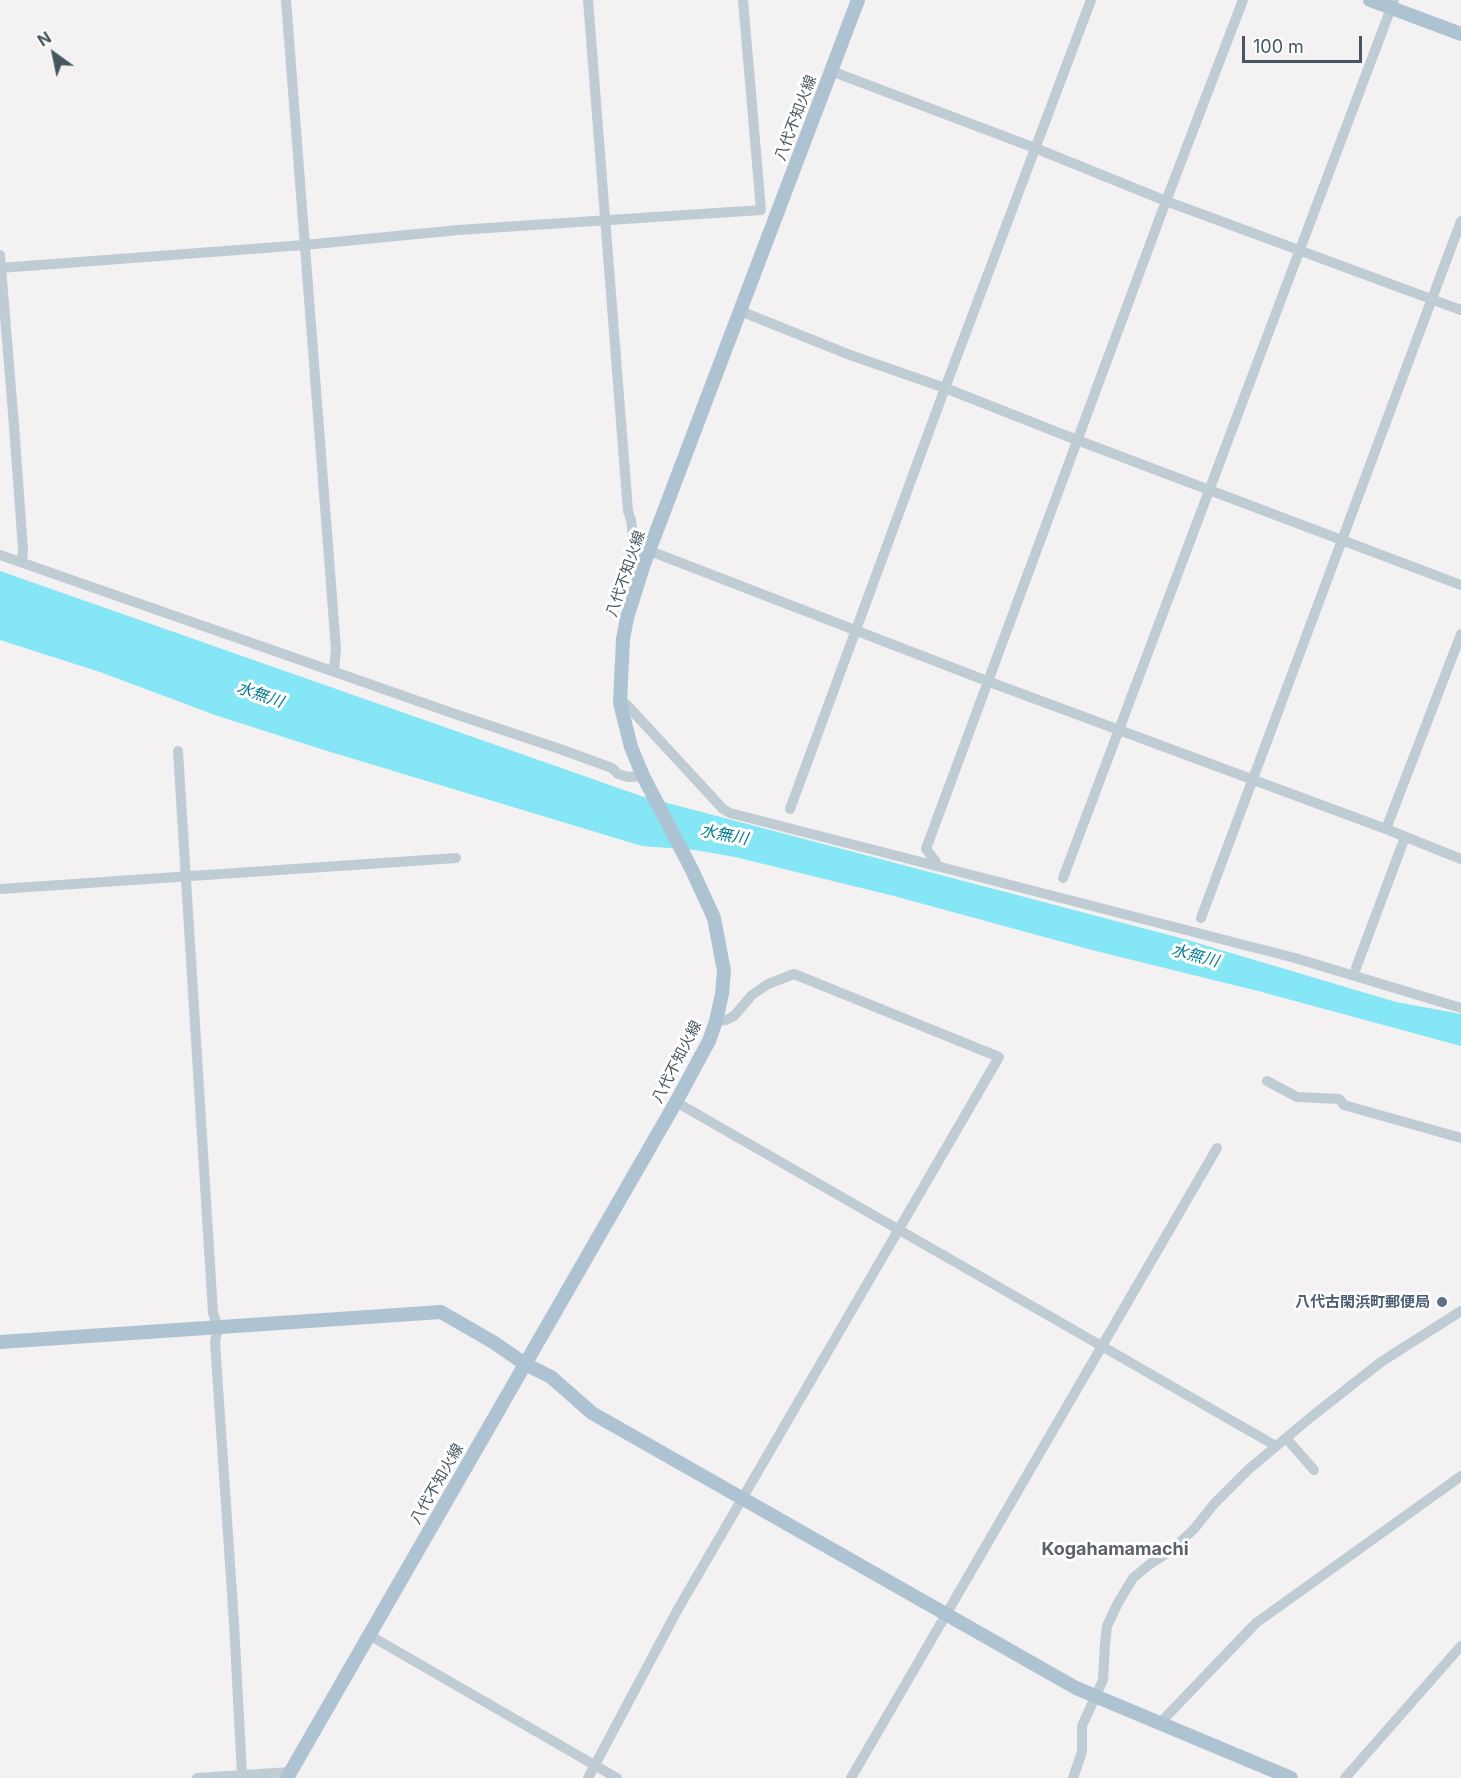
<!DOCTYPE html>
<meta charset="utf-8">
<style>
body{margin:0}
#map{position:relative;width:1461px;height:1778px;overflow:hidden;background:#f3f1f1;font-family:Inter,sans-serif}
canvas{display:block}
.north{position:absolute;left:24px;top:24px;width:60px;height:60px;-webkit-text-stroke:4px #fff;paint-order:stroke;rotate:327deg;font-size:16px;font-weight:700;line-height:24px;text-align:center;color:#465660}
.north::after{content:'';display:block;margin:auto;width:21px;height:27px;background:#465660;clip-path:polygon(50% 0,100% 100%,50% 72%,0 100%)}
.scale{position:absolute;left:1242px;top:36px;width:120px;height:27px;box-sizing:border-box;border:3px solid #465660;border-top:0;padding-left:8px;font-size:18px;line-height:21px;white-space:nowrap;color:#465660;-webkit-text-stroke:4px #fff;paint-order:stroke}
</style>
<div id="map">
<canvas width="1461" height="1778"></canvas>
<div class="north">N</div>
<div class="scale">100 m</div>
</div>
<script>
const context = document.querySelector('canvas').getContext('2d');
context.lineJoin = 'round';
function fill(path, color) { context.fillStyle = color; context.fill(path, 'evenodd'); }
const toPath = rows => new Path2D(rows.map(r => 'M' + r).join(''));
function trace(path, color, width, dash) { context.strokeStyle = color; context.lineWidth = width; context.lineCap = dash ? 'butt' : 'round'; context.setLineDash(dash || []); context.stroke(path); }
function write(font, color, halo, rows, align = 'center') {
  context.font = font + ' Inter,"Noto Sans JP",sans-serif'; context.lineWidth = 6; context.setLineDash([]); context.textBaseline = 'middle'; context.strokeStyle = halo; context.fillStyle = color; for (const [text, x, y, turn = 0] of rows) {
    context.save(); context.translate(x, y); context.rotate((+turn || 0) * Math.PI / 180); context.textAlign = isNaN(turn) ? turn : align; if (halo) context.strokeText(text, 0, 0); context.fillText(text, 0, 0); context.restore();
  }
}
const water = toPath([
 [0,571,641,796,1184,939,1396,1002,1461,1014,1461,1046,1258,991,1092,950,894,896,735,857,695,850,642,846,324,750,215,715,100,672,0,640]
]);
const minor = toPath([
 [286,0,336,649,334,671],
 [588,0,628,511,631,520,635,552,644,564],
 [831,71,1035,148,1166,201,1461,310],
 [0,255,14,426,23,549,22,562],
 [0,268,304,245,458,230,761,210,743,0],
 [740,311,850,355,945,388,1077,440,1461,585],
 [650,551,987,681,1386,829,1461,859],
 [0,555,455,714,560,749,612,768,618,774,628,777,643,776],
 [620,703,626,704,723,809,730,813,1295,958,1461,1008],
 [178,751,213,1313,218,1327,215,1342,234,1623,242,1775],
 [790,809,945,388,1091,0],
 [1386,829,1461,634],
 [936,865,936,862,926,849,927,846,1166,201,1243,0],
 [1063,878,1394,0],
 [0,889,456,858],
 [1201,918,1461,221],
 [1356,968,1405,837],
 [1267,1081,1297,1097,1339,1099,1344,1105,1461,1138],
 [676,1102,1276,1446],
 [1286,1438,1314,1470],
 [369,1635,617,1778],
 [1160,1723,1256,1623,1461,1476],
 [197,1778,290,1772],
 [588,1778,678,1609,999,1057,794,974,768,984,752,995,734,1016,726,1020,716,1021],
 [851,1778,1217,1148],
 [1073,1778,1082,1752,1082,1726,1103,1680,1105,1644,1107,1626,1118,1603,1133,1578,1150,1564,1172,1550,1194,1529,1214,1504,1249,1469,1311,1417,1381,1362,1461,1311],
 [1345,1778,1461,1646]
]);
const major = toPath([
 [1370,0,1461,34],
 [0,1342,441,1312,493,1342,525,1364,551,1377,592,1413,1076,1688,1291,1778],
 [287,1778,676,1102,709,1041,716,1021,722,994,724,971,714,918,692,870,643,776,631,747,620,703,623,639,627,618,644,564,858,0]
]);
const markers = [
 [1442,1302,6,"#5c6f8a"]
];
const streetNames = [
 ["八代不知火線",796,118,-69],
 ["八代不知火線",626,574,-71],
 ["八代不知火線",677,1062,-63],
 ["八代不知火線",437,1484,-60]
];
const serviceNames = [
 ["八代古閑浜町郵便局",1430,1302]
];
const waterNames = [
 ["水無川",260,695,19],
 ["水無川",724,835,11],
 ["水無川",1195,956,15]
];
const quarterNames = [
 ["Kogahamamachi",1115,1550]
];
fill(water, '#85e6f5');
trace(minor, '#c0ccd4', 10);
trace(major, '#aec3d2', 14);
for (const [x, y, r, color] of markers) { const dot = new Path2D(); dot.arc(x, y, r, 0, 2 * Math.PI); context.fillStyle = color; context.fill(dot); trace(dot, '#fff', 2); }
write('15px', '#465660', '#fff', streetNames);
write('bold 15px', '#4e5e75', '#fff', serviceNames, 'right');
write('italic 16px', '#047c90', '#fff', waterNames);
write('bold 18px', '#5c6266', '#fff', quarterNames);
</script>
